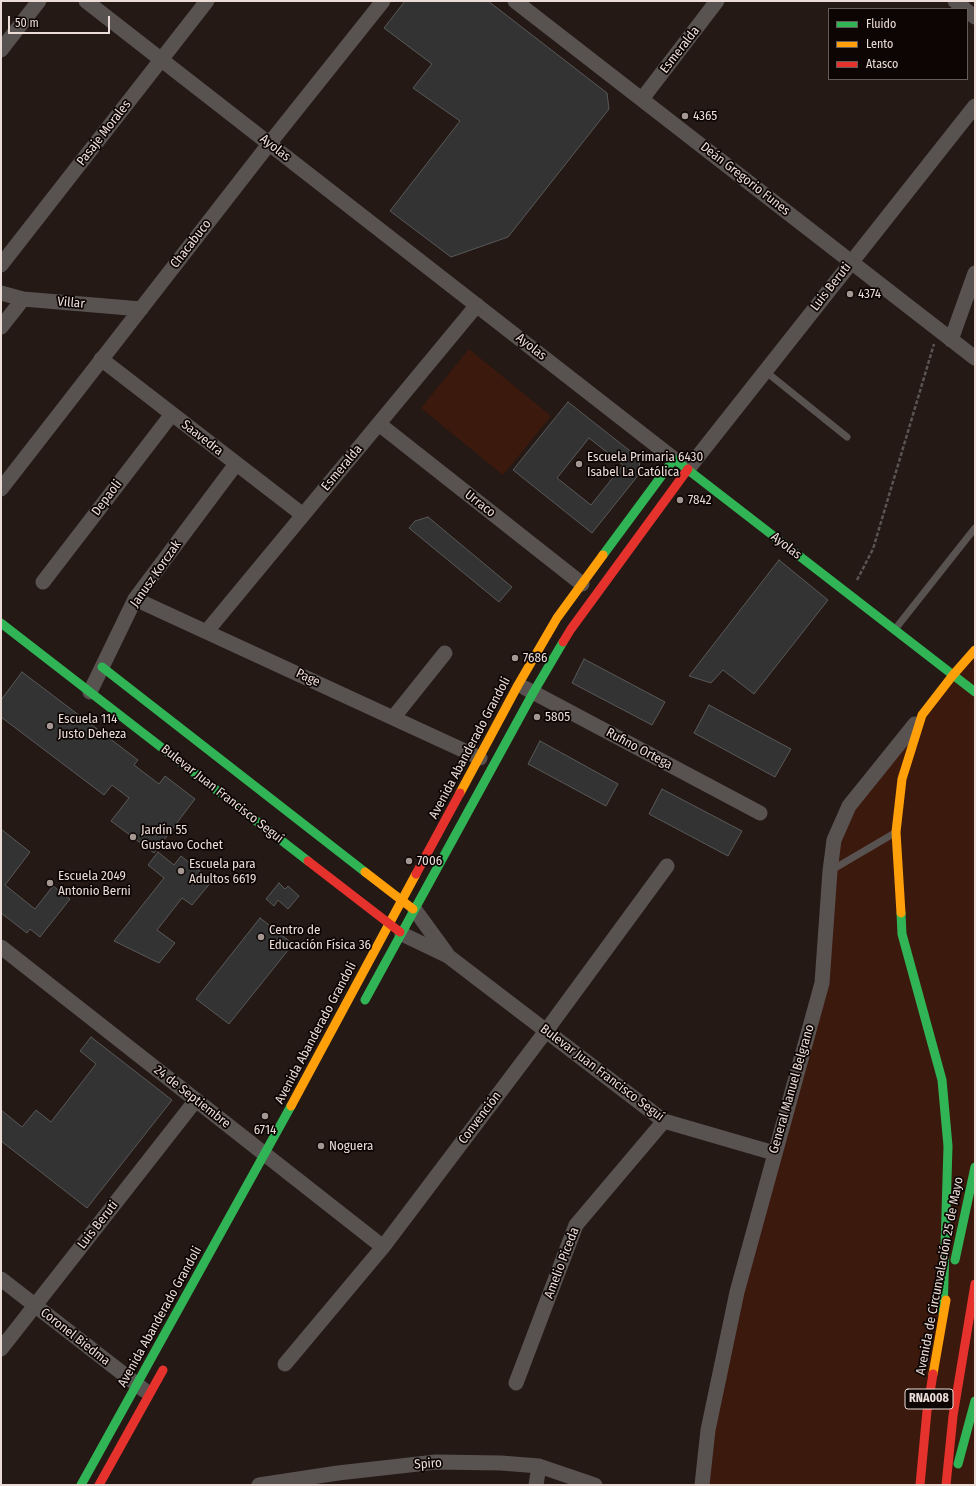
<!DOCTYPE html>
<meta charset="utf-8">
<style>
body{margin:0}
#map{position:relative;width:976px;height:1486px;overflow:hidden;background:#241915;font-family:"Fira Sans Condensed",sans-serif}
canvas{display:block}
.frame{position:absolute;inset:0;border:2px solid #ebdcd7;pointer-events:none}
.legend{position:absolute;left:828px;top:8px;width:140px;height:72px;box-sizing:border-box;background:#0c0503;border:1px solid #655b58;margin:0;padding:5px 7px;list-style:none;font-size:12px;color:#ebdcd7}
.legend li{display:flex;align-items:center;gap:8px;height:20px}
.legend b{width:20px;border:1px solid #655b58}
.scale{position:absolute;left:8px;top:16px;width:102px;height:18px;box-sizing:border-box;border:2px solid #ebdcd7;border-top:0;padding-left:5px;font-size:12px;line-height:14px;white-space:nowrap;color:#ebdcd7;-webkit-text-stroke:3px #0c0503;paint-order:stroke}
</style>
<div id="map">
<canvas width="976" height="1486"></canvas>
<div class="frame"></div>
<ul class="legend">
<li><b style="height:5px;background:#30b455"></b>Fluido</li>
<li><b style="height:5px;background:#ff9f0a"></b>Lento</li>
<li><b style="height:5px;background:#e5322d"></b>Atasco</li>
</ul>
<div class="scale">50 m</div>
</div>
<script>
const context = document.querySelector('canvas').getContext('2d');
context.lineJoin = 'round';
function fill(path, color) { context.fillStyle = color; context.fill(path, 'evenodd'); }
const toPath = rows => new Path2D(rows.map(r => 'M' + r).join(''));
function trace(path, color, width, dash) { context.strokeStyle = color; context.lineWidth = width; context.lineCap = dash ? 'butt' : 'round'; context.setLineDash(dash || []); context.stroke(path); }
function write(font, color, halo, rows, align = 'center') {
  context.font = font + ' "Fira Sans Condensed",sans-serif'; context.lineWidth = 3.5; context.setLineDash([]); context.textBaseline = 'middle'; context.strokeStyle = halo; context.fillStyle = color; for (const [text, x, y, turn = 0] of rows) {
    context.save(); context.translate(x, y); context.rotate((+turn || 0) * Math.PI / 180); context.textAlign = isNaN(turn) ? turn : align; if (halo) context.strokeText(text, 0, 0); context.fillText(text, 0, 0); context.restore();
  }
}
const green = toPath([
 [469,349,551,416,503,475,421,408],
 [975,650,975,1485,702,1485,708,1430,822,983,830,871,849,806]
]);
const building = toPath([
 [405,1,488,1,607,93,609,109,508,237,451,257,390,211,460,121,413,88,432,64,384,28,405,1],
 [568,402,639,458,640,473,592,533,513,470,568,402],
 [589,438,623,465,591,505,557,478,589,438],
 [428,517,512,587,499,602,409,528,415,521,428,517],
 [779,560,828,600,754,694,723,670,711,683,689,676,779,560],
 [584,659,665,702,652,725,572,683,584,659],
 [22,672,138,760,134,765,159,784,165,776,195,799,154,853,111,821,129,798,112,785,104,795,1,717,1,700,22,672],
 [709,705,791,749,775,777,694,733,709,705],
 [540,741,618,784,606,806,528,764,540,741],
 [662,789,742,831,728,856,649,814,662,789],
 [1,829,30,852,5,885,35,909,53,886,70,899,40,937,30,929,27,933,1,913,1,829],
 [158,852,174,865,181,856,212,881,192,905,182,898,157,930,175,943,159,963,114,941,164,878,148,865,158,852],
 [279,883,285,889,288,886,299,896,288,909,278,900,274,906,266,899,279,883],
 [260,918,293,944,229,1024,196,999,260,918],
 [91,1037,172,1100,87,1208,1,1141,1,1110,22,1127,36,1110,51,1122,96,1064,80,1051,91,1037]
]);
const path = toPath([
 [857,580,873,549,934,344]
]);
const lane = toPath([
 [765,371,847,437],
 [896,628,975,528],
 [830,871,893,834]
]);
const street = toPath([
 [86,1,674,459],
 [515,1,975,358],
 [955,1,965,9],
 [967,11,975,17],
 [1,50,39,1],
 [642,99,717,1],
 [1,265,207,1],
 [1,293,23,299,141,309],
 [1,327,23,299],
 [951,340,975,273],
 [101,359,303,515],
 [379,424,582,584],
 [688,469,975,106],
 [1,489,269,144,383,1],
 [43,582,172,414],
 [135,599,480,758],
 [207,631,477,305],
 [525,688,760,813],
 [90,692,135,599,236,464],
 [393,718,445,653],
 [415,910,447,954],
 [402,934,448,956,664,1121,774,1153],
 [1,947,383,1247],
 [1,1279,144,1390],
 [1,1349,196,1100],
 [285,1364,383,1247,546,1031,667,866],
 [516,1383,576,1225,664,1121],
 [259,1485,338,1473,436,1462,501,1463,539,1466,595,1485],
 [536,1485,539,1466],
 [702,1485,708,1430,737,1292,822,983,830,871,834,840,849,806,915,724]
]);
const fast = toPath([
 [603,555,674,459,975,692],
 [1,623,308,861],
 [102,667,365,872],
 [901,913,902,934,942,1080,948,1146,943,1314],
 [365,1000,533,693,563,642],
 [955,1260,975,1167],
 [958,1464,975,1401],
 [81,1485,291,1106]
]);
const slow = toPath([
 [460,793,518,685,557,618,603,555],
 [365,872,413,909],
 [901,913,896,832,902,779,922,715,953,675,975,650],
 [291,1106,416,874],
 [933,1374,946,1300]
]);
const jam = toPath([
 [563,642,571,629,688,469],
 [308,861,400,932],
 [416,874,460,793],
 [99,1485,163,1370],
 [920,1485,927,1411,933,1374],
 [946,1485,953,1416,975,1284]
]);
const markers = [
 [685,116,4,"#a59893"],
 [850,294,4,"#a59893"],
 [579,464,4,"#a59893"],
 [680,500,4,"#a59893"],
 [515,658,4,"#a59893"],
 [537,717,4,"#a59893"],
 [50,726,4,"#a59893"],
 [133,837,4,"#a59893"],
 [409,861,4,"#a59893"],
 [181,871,4,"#a59893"],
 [50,883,4,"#a59893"],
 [261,937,4,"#a59893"],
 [265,1116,4,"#a59893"],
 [321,1146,4,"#a59893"]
];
const shields = [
 [929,1399,48]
];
const shieldNames = [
 ["RNA008",929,1399]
];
const streetNames = [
 ["Esmeralda",680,50,-52],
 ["Pasaje Morales",104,133,-52],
 ["Ayolas",275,148,38],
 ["Deán Gregorio Funes",745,179,38],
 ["Chacabuco",191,244,-52],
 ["Luis Beruti",831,287,-52],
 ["Villar",71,303,5],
 ["Ayolas",531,347,38],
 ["Saavedra",202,438,38],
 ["Esmeralda",342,468,-50],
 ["Depaoli",107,498,-53],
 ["Urraco",480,504,38],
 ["Ayolas",786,546,38],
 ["Janusz Korczak",156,574,-55],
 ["Page",308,678,25],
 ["Avenida Abanderado Grandoli",470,748,-62],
 ["Rufino Ortega",639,749,28],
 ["Bulevar Juan Francisco Seguí",222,794,38],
 ["Avenida Abanderado Grandoli",316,1033,-62],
 ["Bulevar Juan Francisco Seguí",602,1073,37],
 ["General Manuel Belgrano",792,1089,-74],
 ["24 de Septiembre",192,1097,38],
 ["Convención",480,1118,-53],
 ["Luis Beruti",98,1225,-52],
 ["Amelio Piceda",562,1263,-69],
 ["Avenida de Circunvalación 25 de Mayo",940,1276,-79],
 ["Avenida Abanderado Grandoli",160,1317,-61],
 ["Coronel Biedma",75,1337,38],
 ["Spiro",428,1464,-4]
];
const poiNames = [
 ["4365",693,116],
 ["4374",858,294],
 ["Escuela Primaria 6430",587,457],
 ["Isabel La Católica",587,472],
 ["7842",688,500],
 ["7686",523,658],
 ["5805",545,717],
 ["Escuela 114",58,719],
 ["Justo Deheza",58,734],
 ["Jardín 55",141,830],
 ["Gustavo Cochet",141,845],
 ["7006",417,861],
 ["Escuela para",189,864],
 ["Adultos 6619",189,879],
 ["Escuela 2049",58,876],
 ["Antonio Berni",58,891],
 ["Centro de",269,930],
 ["Educación Física 36",269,945],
 ["6714",265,1130,"center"],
 ["Noguera",329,1146]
];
fill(green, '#3c190d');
fill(building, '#333');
trace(building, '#595959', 1);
trace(path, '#5a5452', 2.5, [4, 2]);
trace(lane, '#585251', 7);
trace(street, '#585251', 15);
trace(fast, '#30b455', 9);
trace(slow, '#ff9f0a', 9);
trace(jam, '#e5322d', 9);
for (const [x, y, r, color] of markers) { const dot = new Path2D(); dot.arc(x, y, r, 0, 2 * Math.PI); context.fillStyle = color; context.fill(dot); trace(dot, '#0c0503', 1.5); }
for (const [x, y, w] of shields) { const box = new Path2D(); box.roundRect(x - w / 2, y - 10, w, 20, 3); context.fillStyle = '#0c0503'; context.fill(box); trace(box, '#ebdcd7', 1); }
write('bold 12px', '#ebdcd7', null, shieldNames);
write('13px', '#ebdcd7', '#0c0503', streetNames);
write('13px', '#ebdcd7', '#0c0503', poiNames, 'left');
</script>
